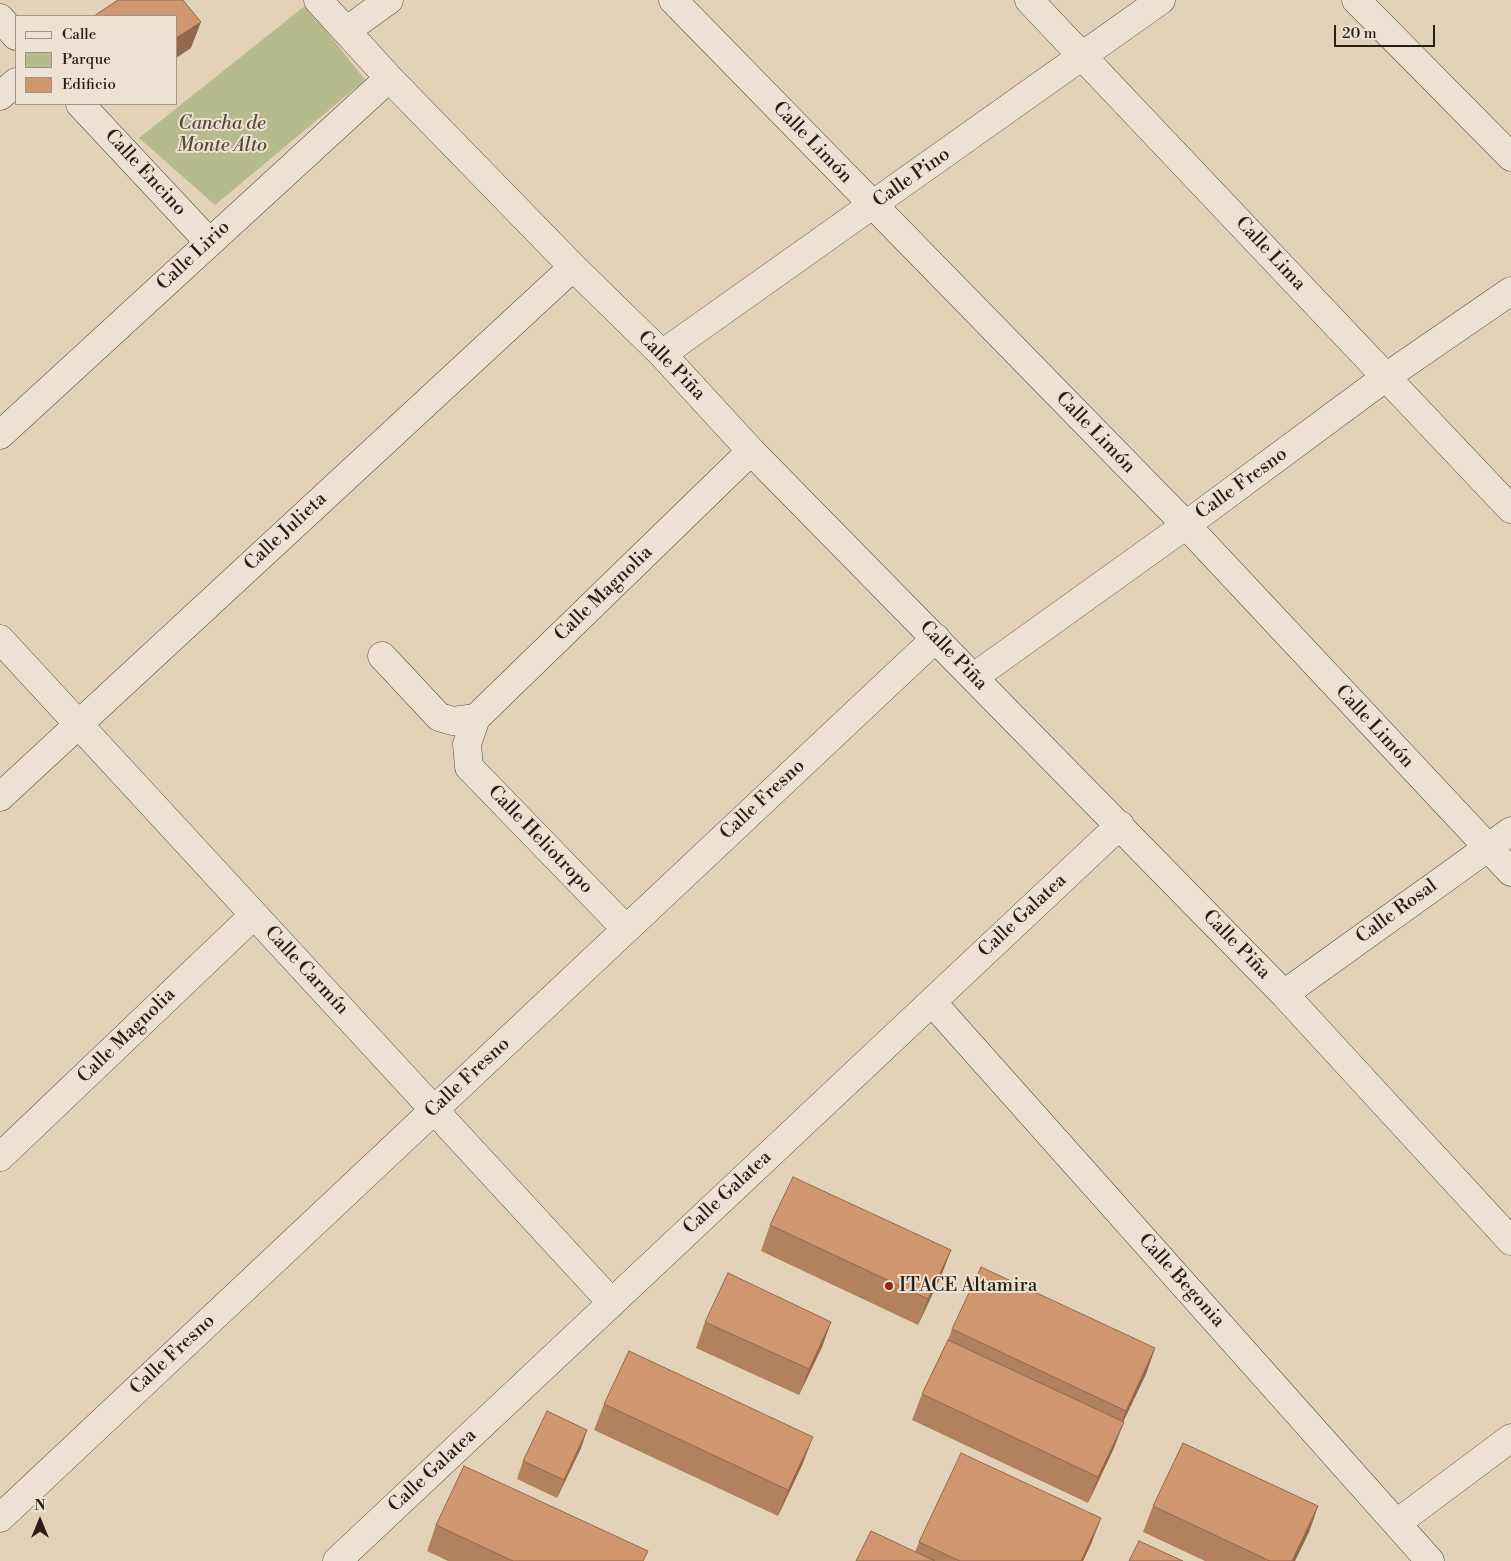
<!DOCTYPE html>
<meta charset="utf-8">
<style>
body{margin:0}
#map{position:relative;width:1511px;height:1561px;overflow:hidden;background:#e4d2b8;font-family:"Libre Bodoni",serif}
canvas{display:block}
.legend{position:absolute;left:15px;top:15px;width:162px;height:90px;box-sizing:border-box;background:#ede2d1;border:1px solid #9f9486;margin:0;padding:6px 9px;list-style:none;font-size:15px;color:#291f15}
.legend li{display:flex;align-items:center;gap:10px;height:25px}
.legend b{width:25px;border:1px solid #9f9486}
.north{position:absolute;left:15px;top:1496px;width:50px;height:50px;-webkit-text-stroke:4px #ede2d1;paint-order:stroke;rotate:0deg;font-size:14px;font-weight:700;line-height:20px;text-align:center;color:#291f15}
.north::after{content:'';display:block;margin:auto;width:18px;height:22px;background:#291f15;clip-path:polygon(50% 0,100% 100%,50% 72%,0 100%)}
.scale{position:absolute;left:1334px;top:25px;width:101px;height:22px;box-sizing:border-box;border:2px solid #291f15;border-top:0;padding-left:6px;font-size:15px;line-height:18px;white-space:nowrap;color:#291f15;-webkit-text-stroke:4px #ede2d1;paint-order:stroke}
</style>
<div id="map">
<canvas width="1511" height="1561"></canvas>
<ul class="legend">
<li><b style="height:6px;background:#ede2d1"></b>Calle</li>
<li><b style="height:14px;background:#b5bb8e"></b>Parque</li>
<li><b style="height:14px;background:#cf966f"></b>Edificio</li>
</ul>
<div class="north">N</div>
<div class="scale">20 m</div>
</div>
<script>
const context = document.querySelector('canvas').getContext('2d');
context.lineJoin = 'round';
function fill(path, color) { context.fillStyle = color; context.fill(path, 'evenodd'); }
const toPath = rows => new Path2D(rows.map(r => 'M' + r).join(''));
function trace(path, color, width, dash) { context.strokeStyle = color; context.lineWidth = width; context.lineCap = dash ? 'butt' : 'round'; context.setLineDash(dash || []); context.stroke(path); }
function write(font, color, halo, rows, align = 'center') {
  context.font = font + ' "Libre Bodoni",serif'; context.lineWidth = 4; context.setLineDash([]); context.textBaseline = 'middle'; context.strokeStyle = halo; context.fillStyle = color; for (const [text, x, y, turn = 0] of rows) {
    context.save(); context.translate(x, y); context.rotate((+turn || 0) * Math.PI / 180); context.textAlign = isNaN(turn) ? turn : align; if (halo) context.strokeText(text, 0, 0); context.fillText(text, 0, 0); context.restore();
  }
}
const green = toPath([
 [306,5,365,80,215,205,139,138]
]);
const pedestrian = toPath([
 [1397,1523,1511,1438]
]);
const minor = toPath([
 [318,0,389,78,573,267,662,354,751,451,1284,994,1511,1241],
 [673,0,1186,525,1511,872],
 [1029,0,1511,509],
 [1356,0,1511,157],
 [0,18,16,36],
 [346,31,389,0],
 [0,96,16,82],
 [80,104,209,242],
 [662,354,1161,0],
 [0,435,389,78],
 [0,639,612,1303],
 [382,656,439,717,453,721,476,718],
 [974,677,1186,525,1386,377,1511,291],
 [0,797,573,267],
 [626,929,469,767,467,744,476,718,751,451],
 [1284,994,1511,831],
 [932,1002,1430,1561],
 [0,1157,254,915],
 [0,1518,936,638],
 [337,1561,1120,825]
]);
const wall = toPath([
 [770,1225,951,1250,941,1276,918,1325,761,1251],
 [705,1322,831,1322,822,1347,799,1395,696,1348],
 [952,1329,1155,1348,1146,1374,1123,1422,1114,1448,1088,1503,912,1420,922,1394,948,1340],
 [604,1404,803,1463,778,1516,594,1430],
 [587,1430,581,1448,557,1498,517,1479,523,1461],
 [1153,1506,1318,1506,1309,1532,1295,1561,1205,1561,1143,1532],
 [1101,1518,1091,1544,1083,1561,856,1561,915,1552,919,1542],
 [436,1525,644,1561,448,1561,427,1551]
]);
const shadedWall = toPath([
 [201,22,191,48,176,58,176,38],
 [951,1250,941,1276,918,1325,928,1299],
 [831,1322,822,1347,799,1395,809,1369],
 [1155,1348,1146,1374,1116,1437,1126,1411],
 [1124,1422,1114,1448,1088,1503,1098,1477],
 [587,1430,581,1448,557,1498,564,1480],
 [813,1437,803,1463,778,1516,788,1490],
 [1318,1506,1309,1532,1295,1561,1292,1561],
 [1101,1518,1091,1544,1083,1561,1081,1561]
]);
const building = toPath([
 [118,0,183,0,201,22,176,38,176,16,94,16,118,0],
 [793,1177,951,1250,928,1299,770,1225,793,1177],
 [981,1267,1155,1348,1126,1411,952,1329,981,1267],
 [728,1273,831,1322,809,1369,705,1322,728,1273],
 [948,1340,1124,1422,1098,1477,922,1394,948,1340],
 [629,1351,813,1437,788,1490,604,1404,629,1351],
 [547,1411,587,1430,564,1480,523,1461,547,1411],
 [1183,1443,1318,1506,1292,1561,1270,1561,1153,1506,1183,1443],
 [961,1453,1101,1518,1081,1561,960,1561,919,1542,961,1453],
 [464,1466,648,1551,643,1561,513,1561,436,1525,464,1466],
 [871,1531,935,1561,856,1561,871,1531],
 [1139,1541,1183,1561,1129,1561,1139,1541]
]);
const markers = [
 [889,1286,5,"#8f2418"]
];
const parkNames = [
 ["Cancha de",222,124],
 ["Monte Alto",222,146]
];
const streetNames = [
 ["Calle Limón",812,143,46],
 ["Calle Encino",145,173,47],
 ["Calle Pino",912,178,-35],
 ["Calle Lima",1270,254,47],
 ["Calle Lirio",194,256,-43],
 ["Calle Piña",671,366,46],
 ["Calle Limón",1095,433,46],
 ["Calle Fresno",1242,484,-36],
 ["Calle Julieta",286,532,-43],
 ["Calle Magnolia",604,594,-44],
 ["Calle Piña",953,656,46],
 ["Calle Limón",1374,727,47],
 ["Calle Fresno",763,800,-43],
 ["Calle Heliotropo",540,840,46],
 ["Calle Rosal",1397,912,-36],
 ["Calle Galatea",1023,916,-43],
 ["Calle Piña",1236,945,46],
 ["Calle Carmín",306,971,47],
 ["Calle Magnolia",127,1036,-44],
 ["Calle Fresno",468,1078,-43],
 ["Calle Galatea",728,1193,-43],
 ["Calle Begonia",1181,1281,48],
 ["Calle Fresno",173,1355,-43],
 ["Calle Galatea",433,1471,-43]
];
const poiNames = [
 ["ITACE Altamira",899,1286]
];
fill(green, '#b5bb8e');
trace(pedestrian, '#584c3e', 29);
trace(minor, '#584c3e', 29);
trace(pedestrian, '#ede2d1', 28);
trace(minor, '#ede2d1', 28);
fill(wall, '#b2815f');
fill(shadedWall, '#91694e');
fill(building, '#cf966f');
trace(building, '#91694e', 1);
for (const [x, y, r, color] of markers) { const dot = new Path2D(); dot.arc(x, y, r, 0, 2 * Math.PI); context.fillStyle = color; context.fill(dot); trace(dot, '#ede2d1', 2); }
write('italic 19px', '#534e39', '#ede2d1', parkNames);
write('19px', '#291f15', '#ede2d1', streetNames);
write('19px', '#291f15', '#ede2d1', poiNames, 'left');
</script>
